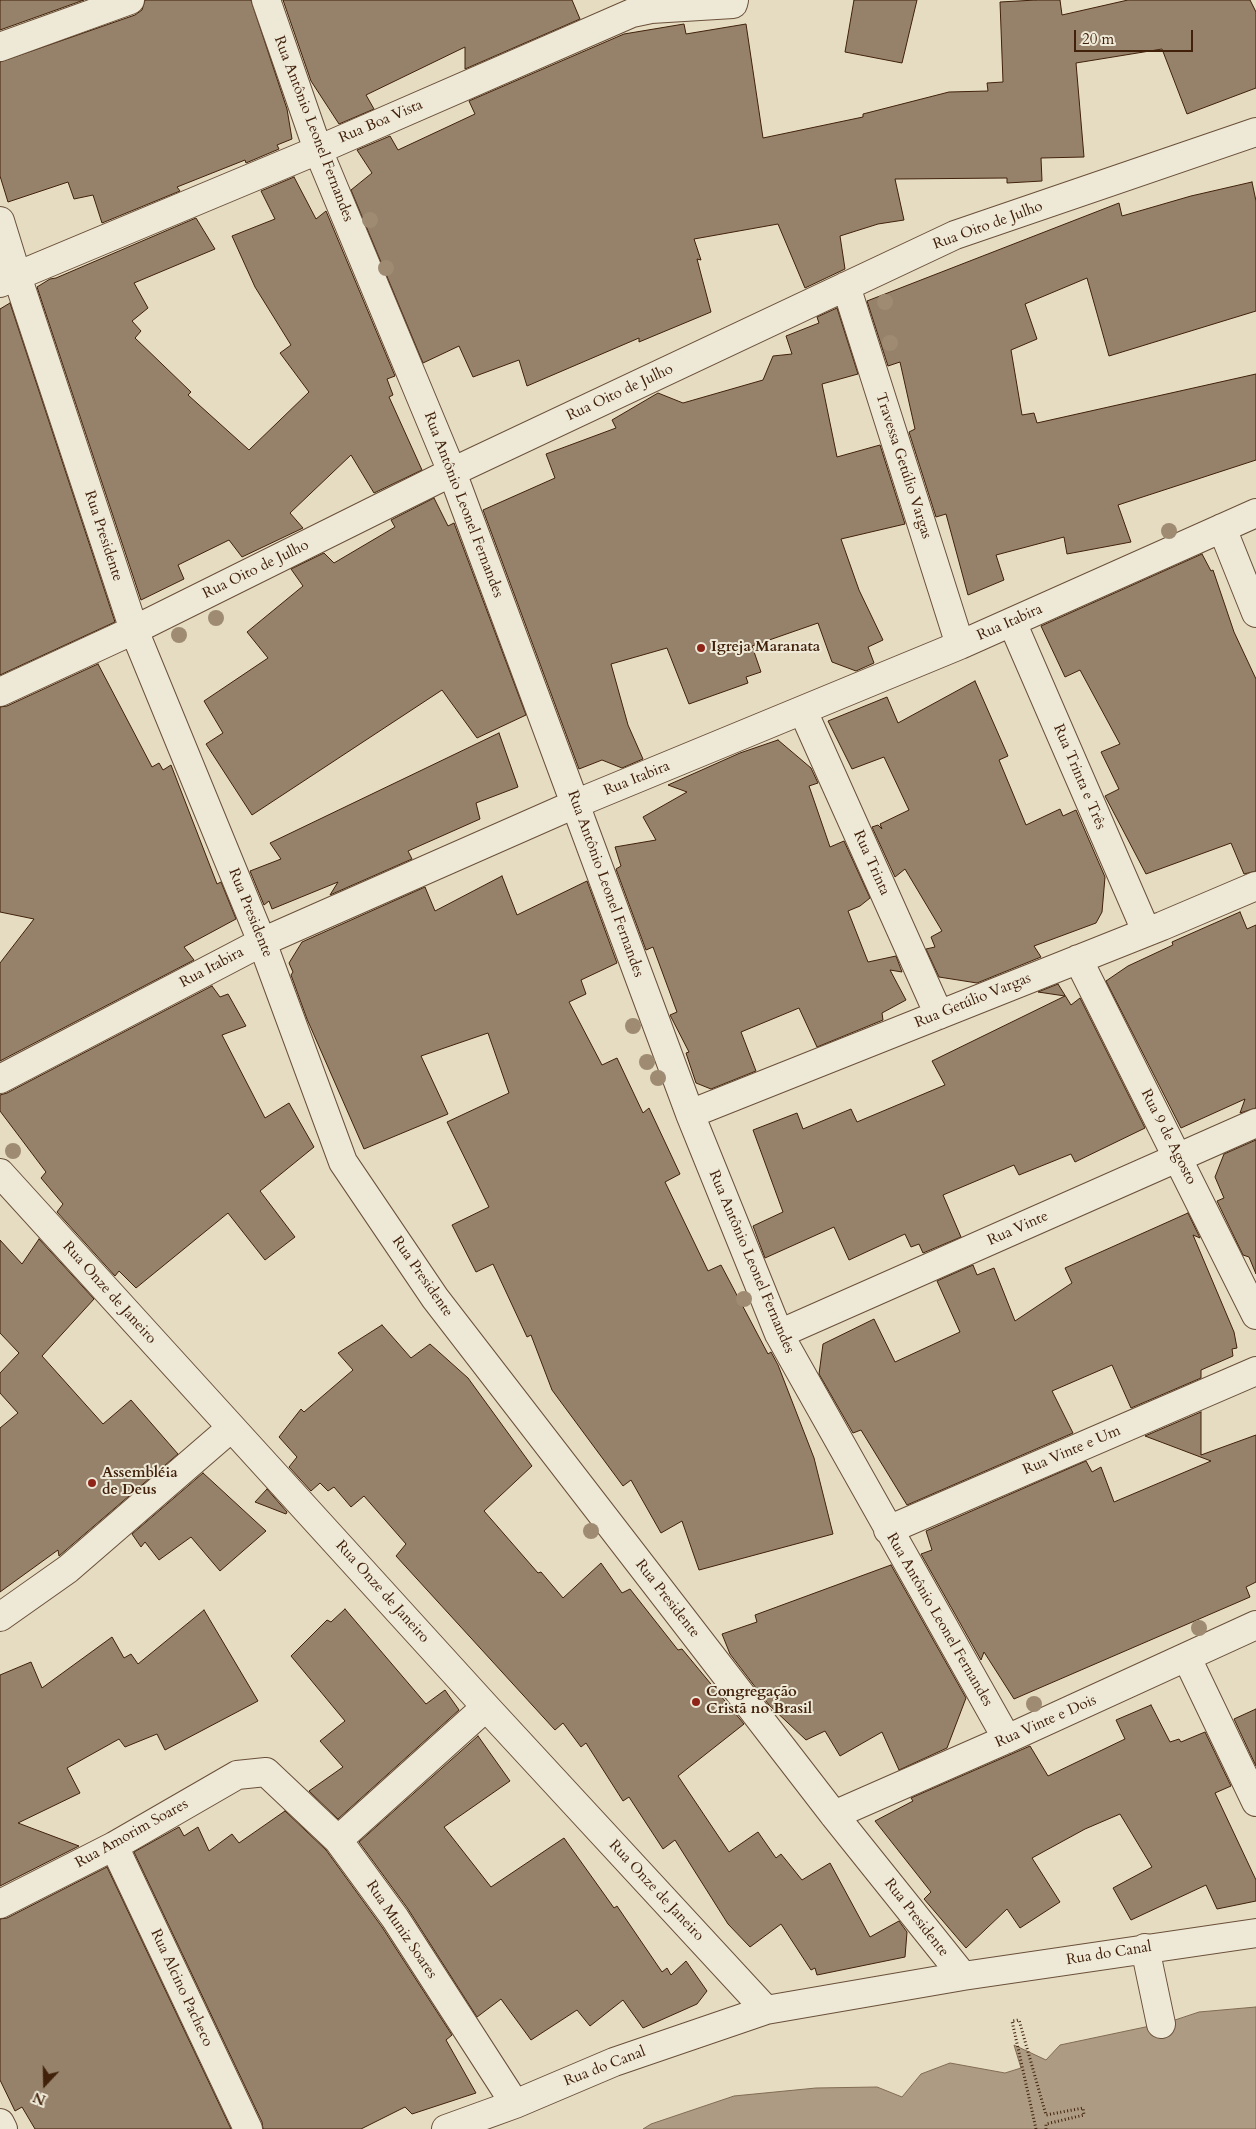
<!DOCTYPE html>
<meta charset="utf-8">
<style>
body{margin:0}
#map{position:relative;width:1256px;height:2129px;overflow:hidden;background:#e5dcc2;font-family:Cardo,serif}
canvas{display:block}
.north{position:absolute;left:20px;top:2059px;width:50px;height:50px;-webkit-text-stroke:4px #eee8d7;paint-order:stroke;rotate:201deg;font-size:14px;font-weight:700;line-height:20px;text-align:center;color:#41210a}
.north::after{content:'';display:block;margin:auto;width:18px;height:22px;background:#41210a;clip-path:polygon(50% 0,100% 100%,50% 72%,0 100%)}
.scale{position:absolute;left:1074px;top:30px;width:119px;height:22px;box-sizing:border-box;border:2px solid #41210a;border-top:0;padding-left:6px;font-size:15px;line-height:18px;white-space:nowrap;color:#41210a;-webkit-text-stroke:4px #eee8d7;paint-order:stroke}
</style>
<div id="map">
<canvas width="1256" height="2129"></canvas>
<div class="north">N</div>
<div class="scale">20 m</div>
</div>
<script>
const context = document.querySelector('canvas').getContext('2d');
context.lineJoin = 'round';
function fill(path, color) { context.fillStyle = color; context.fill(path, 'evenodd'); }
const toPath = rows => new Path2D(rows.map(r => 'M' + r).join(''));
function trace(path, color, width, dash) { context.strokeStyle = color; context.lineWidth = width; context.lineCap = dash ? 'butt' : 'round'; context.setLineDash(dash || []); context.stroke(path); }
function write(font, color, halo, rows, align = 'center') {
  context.font = font + ' Cardo,serif'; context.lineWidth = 4; context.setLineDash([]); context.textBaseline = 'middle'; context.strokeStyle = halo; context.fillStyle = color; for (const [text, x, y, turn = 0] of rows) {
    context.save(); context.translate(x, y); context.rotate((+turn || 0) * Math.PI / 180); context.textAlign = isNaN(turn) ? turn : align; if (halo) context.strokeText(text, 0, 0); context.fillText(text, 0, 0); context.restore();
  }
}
const water = toPath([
 [1256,2007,1256,2129,643,2129,651,2124,734,2096,816,2088,877,2087,902,2097,921,2074,950,2063,1005,2073,1021,2068,1014,2045,1046,2060,1060,2045,1169,2022,1199,2012,1256,2007]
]);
const building = toPath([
 [0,0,84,0,0,30,0,0],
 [145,0,251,0,287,109,292,139,277,145,279,149,246,163,245,160,177,187,180,191,102,223,93,195,74,199,68,182,8,202,0,176,0,62,135,15,142,10,145,0],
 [283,0,572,0,580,19,465,69,465,47,366,95,374,109,339,124,311,81,283,0],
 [854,0,917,0,902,63,845,52,854,0],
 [1036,0,1060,0,1062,15,1128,0,1250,0,1256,12,1256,88,1187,114,1162,49,1076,63,1084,157,1041,158,1042,181,1007,183,1007,178,895,179,904,220,878,224,840,236,845,269,805,288,778,224,694,239,701,260,697,259,711,312,639,342,639,338,527,386,519,360,473,377,459,346,423,363,351,190,372,173,357,150,390,136,398,150,475,114,469,101,624,34,684,24,686,34,746,24,763,138,863,117,863,114,949,92,988,91,987,83,1003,82,1000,2,1036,0],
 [294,177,316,219,326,211,395,376,387,379,393,395,389,397,422,470,374,493,351,455,290,513,303,528,242,557,229,540,178,565,184,579,141,600,37,287,50,279,56,278,196,218,215,249,134,283,148,308,132,321,141,331,135,338,191,392,188,395,249,450,309,392,280,353,291,345,255,287,232,236,275,219,261,191,294,177],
 [1252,182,1256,201,1256,311,1109,356,1087,278,1025,304,1037,339,1011,350,1022,415,1034,413,1037,423,1256,374,1256,460,1118,505,1131,542,1067,554,1064,537,996,555,1004,580,968,595,946,514,936,517,909,432,915,429,900,362,888,366,867,301,1119,203,1122,216,1191,196,1252,182],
 [10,303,115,622,0,675,0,309,10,303],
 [837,308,858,374,822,384,837,457,880,445,905,524,841,539,859,590,883,640,868,647,874,663,856,671,832,662,818,623,752,646,761,672,746,677,748,683,689,704,667,648,611,664,628,725,643,759,622,768,602,760,579,769,483,510,555,478,546,454,616,428,612,420,658,393,683,403,763,380,773,356,792,354,786,336,819,323,817,317,837,308],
 [434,498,448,526,454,523,526,715,477,738,442,690,252,815,206,744,223,733,204,701,268,658,247,632,303,586,291,569,324,553,334,563,395,527,391,520,434,498],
 [1202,554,1211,571,1213,570,1234,632,1256,679,1256,871,1244,874,1231,843,1146,874,1105,796,1119,789,1101,752,1120,744,1080,670,1065,677,1041,626,1202,554],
 [98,664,152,767,159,763,163,770,171,765,217,884,221,882,236,919,184,947,194,960,0,1061,0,963,34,919,0,912,0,707,7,706,98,664],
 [975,681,1008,756,999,760,1026,825,1060,809,1063,816,1076,810,1105,877,1102,912,1096,923,1034,946,1041,957,977,983,939,977,926,949,935,947,931,937,942,931,905,869,895,877,872,827,878,825,882,829,880,824,909,810,884,757,852,769,828,721,887,697,898,723,975,681],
 [499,733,518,787,476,803,480,819,408,851,412,859,330,895,338,882,272,909,269,901,264,905,250,871,281,859,270,843,499,733],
 [778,740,811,768,818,783,809,786,830,847,844,841,870,898,860,906,848,911,868,962,896,956,902,972,890,970,906,1000,882,1013,883,1020,817,1047,799,1008,741,1032,756,1071,711,1089,696,1083,686,1053,689,1052,670,1015,677,1012,653,947,646,950,616,869,621,866,615,847,656,840,643,817,687,792,668,785,740,753,778,740],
 [502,876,517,915,587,881,617,963,581,980,586,994,569,1002,602,1065,617,1058,643,1113,649,1108,680,1174,665,1182,708,1271,721,1265,768,1354,771,1352,778,1365,814,1458,833,1534,699,1570,682,1521,661,1533,631,1480,623,1486,552,1390,531,1335,527,1337,493,1264,476,1272,452,1225,489,1207,447,1122,509,1093,488,1033,421,1056,448,1114,364,1149,307,1019,291,975,293,972,289,963,302,942,425,887,435,911,502,876],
 [1240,912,1247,929,1256,925,1256,1108,1240,1113,1245,1099,1181,1128,1106,981,1128,966,1173,945,1172,942,1240,912],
 [1058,984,1071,1005,1080,998,1145,1128,1075,1162,1071,1154,1019,1175,1014,1165,943,1195,961,1237,923,1253,919,1244,911,1247,905,1234,849,1260,834,1227,765,1258,753,1226,783,1212,753,1130,797,1113,803,1129,851,1109,857,1122,945,1085,932,1061,1065,996,1038,992,1058,984],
 [212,986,220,997,228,994,246,1026,222,1035,265,1118,289,1103,314,1147,260,1191,295,1237,265,1260,228,1213,136,1288,119,1271,115,1276,57,1212,63,1204,41,1178,46,1172,0,1111,0,1095,7,1093,212,986],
 [1256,1140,1256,1274,1249,1257,1243,1255,1217,1201,1224,1198,1215,1177,1224,1154,1256,1140],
 [1188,1213,1200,1238,1193,1235,1234,1332,1237,1348,1232,1349,1233,1356,1201,1370,1201,1378,1131,1408,1112,1365,1052,1391,1073,1433,907,1505,861,1430,853,1433,819,1374,823,1344,874,1319,895,1362,960,1332,937,1281,973,1265,977,1275,994,1268,1015,1321,1072,1283,1065,1268,1188,1213],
 [39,1239,94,1299,42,1356,103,1424,131,1400,178,1454,59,1556,58,1550,0,1592,0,1428,18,1413,0,1393,0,1373,19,1353,0,1333,0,1240,22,1264,39,1239],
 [382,1325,411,1358,430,1344,468,1378,532,1466,484,1511,538,1573,541,1572,563,1598,601,1563,622,1593,630,1589,678,1650,682,1649,744,1724,678,1776,729,1852,758,1832,776,1858,781,1854,802,1880,830,1863,870,1937,899,1921,907,1932,905,1957,817,1975,815,1968,811,1970,781,1924,750,1947,728,1924,675,1840,663,1849,629,1797,623,1801,586,1743,581,1747,563,1723,555,1730,396,1556,406,1544,364,1496,351,1507,334,1487,328,1491,320,1483,311,1491,289,1467,297,1457,279,1437,301,1409,304,1412,353,1370,338,1353,382,1325],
 [1201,1412,1201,1455,1256,1435,1256,1582,1246,1587,1250,1597,1014,1699,984,1652,981,1660,921,1554,932,1550,926,1531,1086,1461,1092,1472,1101,1467,1114,1502,1211,1461,1145,1436,1201,1412],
 [203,1473,266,1531,220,1571,191,1537,159,1560,145,1542,141,1547,132,1534,203,1473],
 [267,1489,287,1512,286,1514,255,1502,267,1489],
 [891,1565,966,1698,947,1748,899,1770,882,1732,840,1756,825,1731,806,1740,769,1705,730,1654,722,1634,757,1622,755,1615,891,1565],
 [345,1609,426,1704,445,1690,459,1710,338,1819,309,1791,343,1767,320,1741,345,1721,291,1656,327,1620,331,1622,345,1609],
 [204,1610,258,1701,165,1750,157,1734,125,1747,119,1739,67,1768,80,1793,18,1823,79,1846,0,1886,0,1675,31,1662,42,1688,112,1637,124,1658,131,1654,138,1664,204,1610],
 [1151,1705,1170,1742,1179,1739,1181,1742,1205,1732,1231,1786,1215,1793,1256,1880,1256,1901,1217,1909,1206,1885,1131,1920,1113,1888,1152,1867,1120,1814,1085,1829,1032,1858,1060,1902,1020,1928,1007,1909,966,1948,924,1899,931,1892,875,1821,913,1801,911,1798,1030,1746,1048,1776,1125,1739,1116,1720,1151,1705],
 [1256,1709,1256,1766,1234,1719,1256,1709],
 [478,1736,510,1781,444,1827,491,1887,564,1838,614,1908,617,1906,662,1972,667,1968,671,1975,686,1961,707,1991,697,2004,643,2028,623,2000,590,2026,577,2010,531,2040,501,1999,477,2017,408,1909,359,1842,478,1736],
 [285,1811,326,1850,382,1927,452,2035,446,2040,476,2093,412,2114,405,2107,361,2129,263,2129,262,2122,134,1852,179,1827,184,1836,198,1827,209,1851,232,1834,239,1843,285,1811],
 [107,1867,231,2129,35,2129,22,2107,15,2111,0,2080,0,1919,7,1918,107,1867]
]);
const path = toPath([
 [1036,2129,1012,2021,1019,2020,1046,2115,1083,2108,1084,2115,1046,2124,1046,2129]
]);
const minor = toPath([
 [266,0,318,150,452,472,690,1114,779,1334,1007,1739],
 [0,47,130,0],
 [0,221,17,276,134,630,262,942,343,1162,435,1298,834,1815,963,1976],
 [0,283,318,150,632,13,651,9,733,4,734,0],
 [846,286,960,645],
 [1222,528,1256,613],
 [1012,622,1146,931],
 [0,692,134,630,452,472,955,235,1256,132],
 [803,711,939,1015],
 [1078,959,1256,1315],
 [0,1079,262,942,575,804,960,645,1256,513],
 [690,1114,1162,926,1256,886],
 [0,1173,486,1707,766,2010],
 [779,1334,1256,1123],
 [888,1530,1256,1371],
 [0,1617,68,1569,231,1428],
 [1187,1658,1256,1802],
 [834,1815,1007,1739,1256,1625],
 [338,1840,486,1707],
 [114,1846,248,2129],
 [0,1904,114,1846,237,1775,266,1772,338,1840,395,1918,515,2104],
 [1145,1948,1161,2024],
 [0,2123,3,2129],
 [446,2129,515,2104,614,2062,766,2010,963,1976,1256,1933]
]);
const trees = [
 [370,220],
 [386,268],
 [885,302],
 [890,343],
 [1169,531],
 [216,618],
 [179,635],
 [633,1026],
 [647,1062],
 [658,1078],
 [13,1151],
 [744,1299],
 [591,1531],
 [1199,1628],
 [1034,1704]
];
const markers = [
 [701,648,5,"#8f2418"],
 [92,1483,5,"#8f2418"],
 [696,1702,5,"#8f2418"]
];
const streetNames = [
 ["Rua Boa Vista",381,122,-23],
 ["Rua Antônio Leonel Fernandes",313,129,69],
 ["Rua Oito de Julho",988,226,-20],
 ["Rua Oito de Julho",620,393,-25],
 ["Travessa Getúlio Vargas",903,466,72],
 ["Rua Antônio Leonel Fernandes",463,505,69],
 ["Rua Presidente",103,536,72],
 ["Rua Oito de Julho",256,570,-26],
 ["Rua Itabira",1010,623,-24],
 ["Rua Trinta e Três",1079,777,67],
 ["Rua Itabira",637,779,-22],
 ["Rua Trinta",871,863,66],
 ["Rua Antônio Leonel Fernandes",605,884,70],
 ["Rua Presidente",250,913,68],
 ["Rua Itabira",212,968,-28],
 ["Rua Getúlio Vargas",973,1001,-22],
 ["Rua 9 de Agosto",1168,1137,63],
 ["Rua Vinte",1018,1229,-24],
 ["Rua Antônio Leonel Fernandes",751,1262,67],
 ["Rua Presidente",422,1277,55],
 ["Rua Onze de Janeiro",109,1293,48],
 ["Rua Vinte e Um",1072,1451,-23],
 ["Rua Onze de Janeiro",382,1592,48],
 ["Rua Presidente",667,1599,52],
 ["Rua Antônio Leonel Fernandes",939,1620,60],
 ["Rua Vinte e Dois",1046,1722,-24],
 ["Rua Amorim Soares",132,1834,-29],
 ["Rua Onze de Janeiro",656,1891,47],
 ["Rua Presidente",916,1918,52],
 ["Rua Muniz Soares",401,1930,56],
 ["Rua do Canal",1109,1954,-9],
 ["Rua Alcino Pacheco",181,1988,65],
 ["Rua do Canal",605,2067,-21]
];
const poiNames = [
 ["Igreja Maranata",711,648],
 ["Assembléia",102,1474],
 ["de Deus",102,1491],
 ["Congregação",706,1693],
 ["Cristã no Brasil",706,1710]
];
fill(water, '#ad9c83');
trace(water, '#826b53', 1);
fill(building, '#96826a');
trace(building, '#41210a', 1);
trace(minor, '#6a5038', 30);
trace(path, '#41210a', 3, [1, 2.5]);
trace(minor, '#eee8d7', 28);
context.fillStyle = '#9e8b72';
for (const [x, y] of trees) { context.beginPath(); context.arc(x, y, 8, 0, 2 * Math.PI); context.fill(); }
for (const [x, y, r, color] of markers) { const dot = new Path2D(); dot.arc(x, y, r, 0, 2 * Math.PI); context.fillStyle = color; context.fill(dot); trace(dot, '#eee8d7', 2); }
write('15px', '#41210a', '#eee8d7', streetNames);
write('bold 15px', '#41210a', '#eee8d7', poiNames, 'left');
</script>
